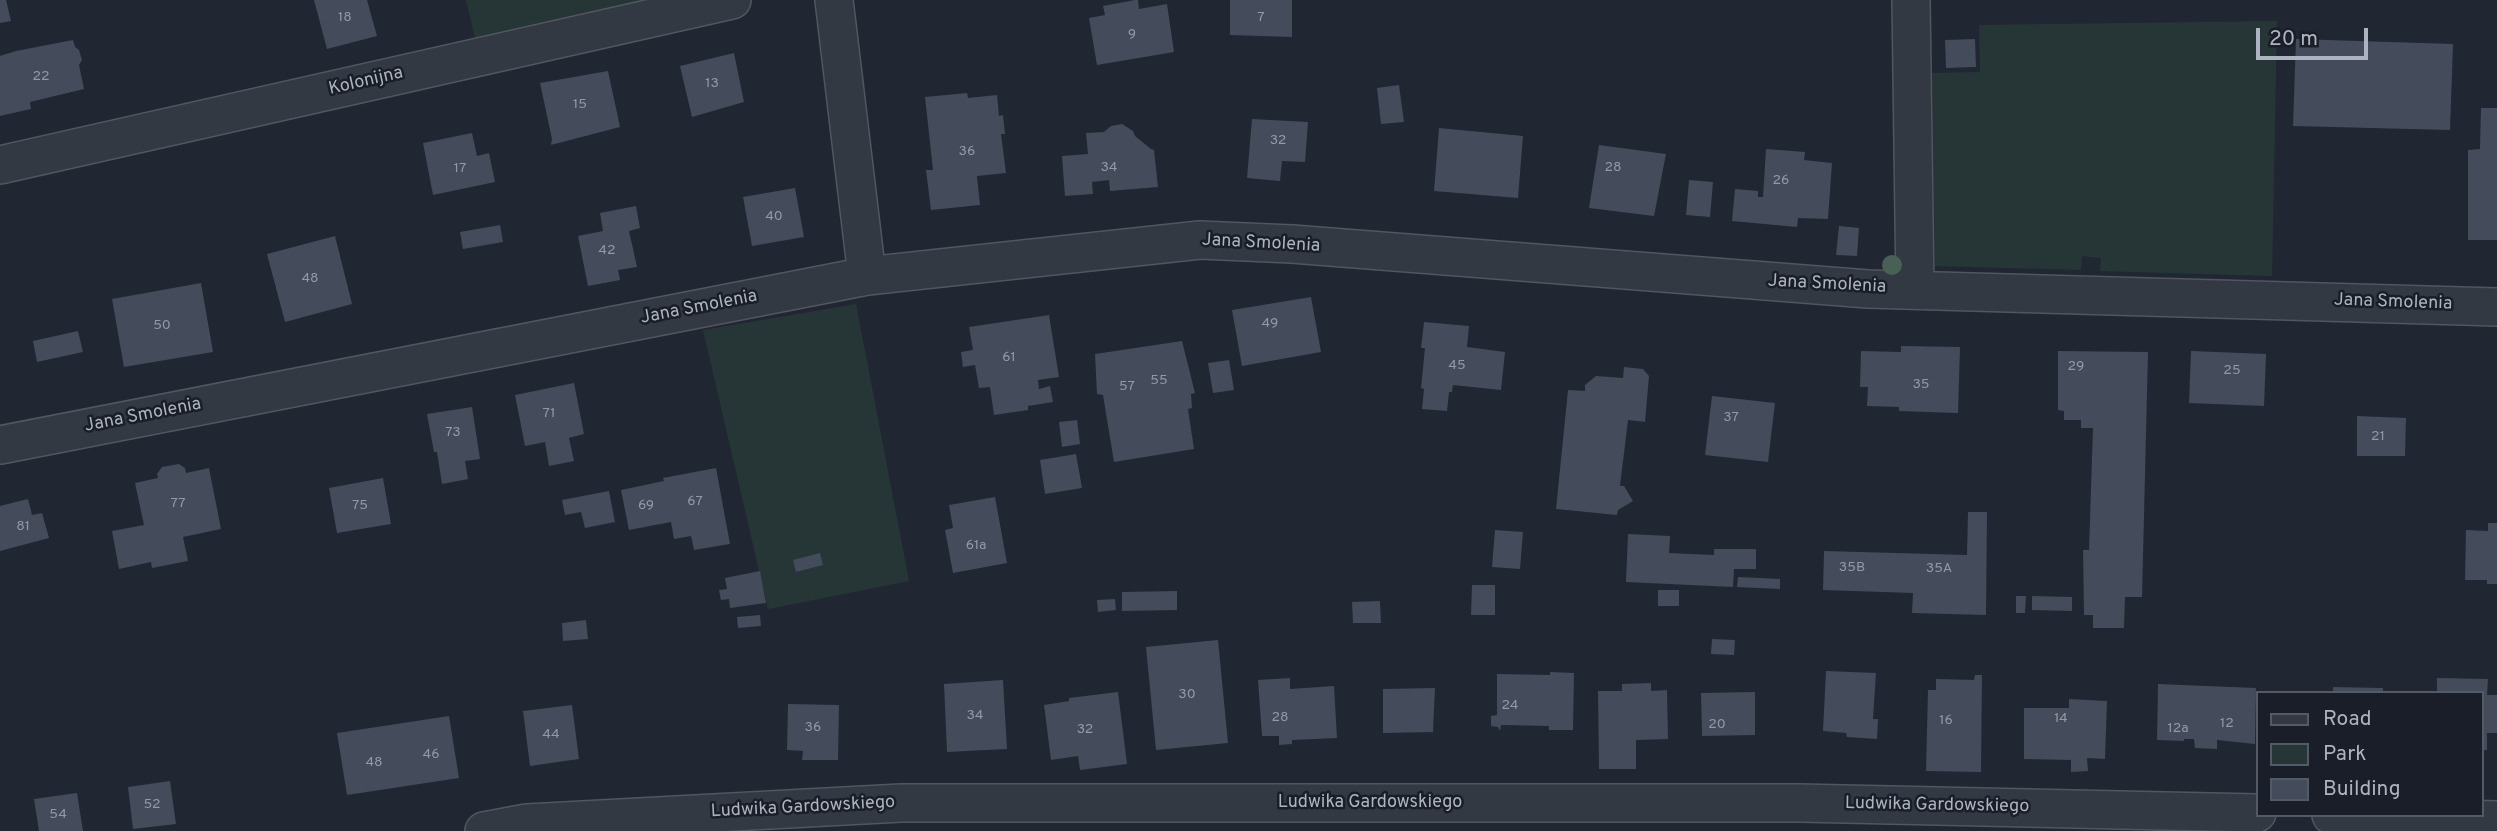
<!DOCTYPE html>
<style>
body{margin:0}
#map{position:relative;width:2497px;height:831px;overflow:hidden;background:#202732;font-family:Overpass,sans-serif}
canvas{display:block}
.legend{position:absolute;left:2256px;top:691px;width:228px;height:126px;box-sizing:border-box;background:#191e28;border:2px solid #545a65;margin:0;padding:9px 12px;list-style:none;font-size:21px;color:#adb3c0}
.legend li{display:flex;align-items:center;gap:14px;height:35px}
.legend b{width:35px;border:2px solid #545a65}
.scale{position:absolute;left:2256px;top:28px;width:112px;height:32px;box-sizing:border-box;border:4px solid #adb3c0;border-top:0;padding-left:9px;font-size:21px;line-height:24px;white-space:nowrap;color:#adb3c0;-webkit-text-stroke:5px #191e28;paint-order:stroke}
</style>
<div id="map">
<canvas width="2497" height="831"></canvas>
<ul class="legend">
<li><b style="height:9px;background:#333943"></b>Road</li>
<li><b style="height:19px;background:#263637"></b>Park</li>
<li><b style="height:19px;background:#444b5a"></b>Building</li>
</ul>
<div class="scale">20 m</div>
</div>
<script>
const context = document.querySelector('canvas').getContext('2d');
context.lineJoin = 'round';
function fill(path, color) { context.fillStyle = color; context.fill(path, 'evenodd'); }
const toPath = rows => new Path2D(rows.map(r => 'M' + r).join(''));
function trace(path, color, width, dash) { context.strokeStyle = color; context.lineWidth = width; context.lineCap = dash ? 'butt' : 'round'; context.setLineDash(dash || []); context.stroke(path); }
function write(font, color, halo, rows, align = 'center') {
  context.font = font + ' Overpass,sans-serif'; context.lineWidth = 5; context.setLineDash([]); context.textBaseline = 'middle'; context.strokeStyle = halo; context.fillStyle = color; for (const [text, x, y, turn = 0] of rows) {
    context.save(); context.translate(x, y); context.rotate((+turn || 0) * Math.PI / 180); context.textAlign = isNaN(turn) ? turn : align; if (halo) context.strokeText(text, 0, 0); context.fillText(text, 0, 0); context.restore();
  }
}
const green = toPath([
 [466,0,648,0,650,8,477,46],
 [2277,21,2272,276,2100,271,2101,258,2082,256,2081,270,1935,266,1932,73,1980,72,1979,25],
 [856,304,909,581,768,609,703,330]
]);
const building = toPath([
 [0,0,6,0,11,21,0,23],
 [314,0,367,0,377,36,327,49],
 [1135,0,1138,0,1139,9,1167,4,1174,52,1097,65,1089,18,1105,15,1103,6],
 [1230,0,1292,0,1292,37,1230,35],
 [1975,39,1976,67,1946,68,1945,40],
 [2296,39,2453,44,2450,130,2293,126],
 [73,40,75,47,79,50,82,60,79,65,84,89,30,102,31,109,0,116,0,56,16,51],
 [734,53,744,102,692,117,680,66],
 [608,71,620,127,551,145,552,139,540,83],
 [1399,85,1404,122,1381,124,1377,88],
 [967,93,968,98,997,95,999,116,1003,115,1005,134,1001,134,1006,173,977,176,980,205,931,210,926,170,933,170,925,97],
 [2481,108,2497,108,2497,240,2468,240,2468,150,2480,149],
 [1252,119,1308,122,1305,162,1282,161,1280,181,1247,178],
 [1122,124,1133,131,1135,136,1151,149,1154,150,1158,187,1110,191,1109,180,1092,182,1093,194,1065,196,1062,156,1088,154,1086,133,1104,132,1111,126],
 [1439,128,1523,136,1518,198,1434,191],
 [472,133,477,156,489,153,495,182,433,195,423,143],
 [1599,145,1666,154,1654,216,1589,208],
 [1766,149,1805,152,1804,160,1832,163,1828,219,1798,218,1797,227,1732,221,1735,189,1758,191,1758,197,1763,197],
 [1689,180,1713,182,1710,217,1686,215],
 [795,188,804,237,752,246,743,197],
 [636,206,640,228,629,231,637,267,618,270,620,280,588,286,578,236,603,231,600,213],
 [500,225,503,242,463,249,460,232],
 [1839,226,1859,228,1857,256,1836,255],
 [335,236,352,304,285,322,267,254],
 [201,283,213,352,124,367,112,299],
 [1311,297,1321,352,1242,366,1232,310],
 [1049,315,1059,377,1038,380,1039,389,1050,386,1053,402,1028,406,1028,410,994,415,990,387,979,388,975,365,963,367,961,352,973,350,969,327],
 [1424,322,1469,326,1467,347,1505,352,1501,390,1453,385,1452,392,1449,392,1447,411,1422,409,1424,389,1421,388,1425,348,1421,348],
 [78,331,83,352,37,362,33,341],
 [1182,341,1195,393,1191,394,1192,408,1188,409,1194,449,1114,462,1103,395,1097,394,1095,354],
 [1901,346,1960,347,1958,413,1899,411,1899,407,1867,406,1868,387,1860,387,1861,351,1901,352],
 [2058,351,2148,352,2142,597,2125,597,2124,628,2093,628,2093,615,2084,615,2083,550,2089,550,2093,428,2081,428,2081,420,2064,420,2064,411,2058,410],
 [2191,351,2266,354,2264,406,2189,403],
 [1229,360,1234,390,1213,393,1208,363],
 [1624,367,1643,369,1649,376,1645,422,1628,420,1620,486,1624,486,1633,501,1618,510,1617,515,1556,509,1568,390,1585,391,1585,385,1596,376,1623,378],
 [574,383,584,434,569,438,574,461,549,466,545,442,525,446,515,395],
 [1712,396,1775,403,1768,462,1705,455],
 [472,407,480,459,465,461,468,479,442,484,437,452,434,452,427,414],
 [2357,416,2406,418,2405,456,2357,456],
 [1077,420,1080,444,1062,447,1059,422],
 [1076,454,1082,488,1045,494,1040,460],
 [179,464,185,468,186,473,209,468,221,529,183,537,188,561,152,568,151,562,119,569,112,531,144,525,135,483,158,478,157,474,162,467],
 [716,468,730,544,694,550,691,536,674,539,671,522,629,530,621,490,664,481,663,478],
 [383,478,391,524,337,533,329,488],
 [609,491,615,522,585,528,581,512,565,515,562,500],
 [995,497,1007,563,953,573,945,530,953,528,949,505],
 [28,499,32,515,42,513,49,538,0,551,0,506],
 [1968,512,1987,512,1986,615,1912,613,1913,593,1823,590,1824,551,1967,555],
 [2488,523,2497,523,2497,584,2487,584,2487,580,2465,580,2466,530,2488,531],
 [1495,530,1523,532,1520,569,1492,567],
 [1628,534,1670,536,1669,553,1714,555,1714,549,1756,549,1756,569,1734,569,1733,587,1626,582],
 [820,553,823,565,796,572,793,560],
 [760,571,766,603,730,608,729,599,721,600,719,590,727,589,725,578],
 [1738,577,1780,579,1780,589,1737,587],
 [1472,585,1495,585,1495,615,1471,615],
 [1658,590,1679,590,1679,606,1658,606],
 [1177,591,1177,610,1122,611,1122,592],
 [2016,596,2026,596,2025,613,2016,613],
 [2032,596,2072,597,2072,611,2032,610],
 [1115,599,1116,610,1098,612,1097,600],
 [1380,601,1381,623,1353,623,1352,602],
 [760,615,761,626,738,628,737,617],
 [586,620,588,639,563,641,562,623],
 [1712,639,1735,640,1734,655,1711,654],
 [1218,640,1228,743,1156,750,1146,647],
 [1826,671,1876,673,1873,719,1878,719,1877,739,1847,737,1846,733,1823,731],
 [1550,672,1574,673,1573,730,1549,730,1549,726,1501,725,1500,731,1498,727,1491,726,1491,716,1497,715,1497,674,1550,675],
 [1975,675,1982,675,1981,772,1926,771,1928,690,1936,690,1936,679,1974,680],
 [1290,678,1290,689,1334,686,1337,738,1292,740,1292,744,1279,745,1279,736,1262,736,1258,680],
 [2437,678,2488,679,2487,695,2497,695,2497,733,2487,733,2487,750,2481,750,2481,693,2437,693],
 [1003,680,1007,749,947,752,944,684],
 [1651,683,1651,691,1667,690,1668,739,1636,740,1636,769,1599,769,1598,691,1622,691,1622,684],
 [2158,684,2256,688,2255,744,2217,740,2217,749,2195,748,2194,739,2184,739,2184,741,2157,740],
 [2333,687,2383,688,2383,693,2333,693],
 [1435,688,1433,732,1383,733,1383,689],
 [1118,692,1127,764,1080,770,1078,756,1051,760,1044,705,1069,701,1069,698],
 [1755,692,1755,735,1702,736,1701,693],
 [2069,699,2107,701,2105,759,2087,758,2088,771,2071,772,2071,760,2024,759,2024,708,2069,708],
 [788,704,839,705,838,760,802,760,803,751,787,750],
 [572,705,579,759,530,766,523,711],
 [449,716,459,778,347,795,337,733],
 [170,781,176,824,133,829,128,787],
 [77,793,83,831,39,831,34,799]
]);
const minor = toPath([
 [834,0,867,276],
 [1911,0,1915,290],
 [0,165,732,0],
 [0,445,867,276,1200,240,1292,244,1868,289,2497,307],
 [2331,815,2497,820],
 [484,831,527,823,901,803,1799,803,2257,813]
]);
const trees = [
 [1892,265]
];
const numberNames = [
 ["18",345,18],
 ["7",1261,18],
 ["9",1132,35],
 ["22",41,77],
 ["13",712,84],
 ["15",580,105],
 ["32",1278,141],
 ["36",967,152],
 ["34",1109,168],
 ["28",1613,168],
 ["17",460,169],
 ["26",1781,181],
 ["40",774,217],
 ["42",607,251],
 ["48",310,279],
 ["49",1270,324],
 ["50",162,326],
 ["61",1009,358],
 ["45",1457,366],
 ["29",2076,367],
 ["25",2232,371],
 ["55",1159,381],
 ["35",1921,385],
 ["57",1127,387],
 ["71",549,414],
 ["37",1731,418],
 ["73",453,433],
 ["21",2378,437],
 ["67",695,502],
 ["77",178,504],
 ["75",360,506],
 ["69",646,506],
 ["81",23,527],
 ["61a",976,546],
 ["35B",1852,568],
 ["35A",1939,569],
 ["30",1187,695],
 ["24",1510,706],
 ["34",975,716],
 ["28",1280,718],
 ["14",2061,719],
 ["16",1946,721],
 ["12",2227,724],
 ["20",1717,725],
 ["36",813,728],
 ["12a",2178,729],
 ["32",1085,730],
 ["44",551,735],
 ["46",431,755],
 ["48",374,763],
 ["52",152,805],
 ["54",58,815]
];
const streetNames = [
 ["Kolonijna",366,82,-13],
 ["Jana Smolenia",1261,244,3],
 ["Jana Smolenia",1827,285,3],
 ["Jana Smolenia",2393,303,2],
 ["Jana Smolenia",699,308,-11],
 ["Jana Smolenia",143,416,-11],
 ["Ludwika Gardowskiego",1370,803],
 ["Ludwika Gardowskiego",1937,806,1],
 ["Ludwika Gardowskiego",803,808,-3]
];
fill(green, '#263637');
fill(building, '#444b5a');
trace(minor, '#515661', 40);
trace(minor, '#333943', 37);
context.fillStyle = '#486056';
for (const [x, y] of trees) { context.beginPath(); context.arc(x, y, 10, 0, 2 * Math.PI); context.fill(); }
write('14px', '#9399a6', null, numberNames);
write('18px', '#adb3c0', '#191e28', streetNames);
</script>
